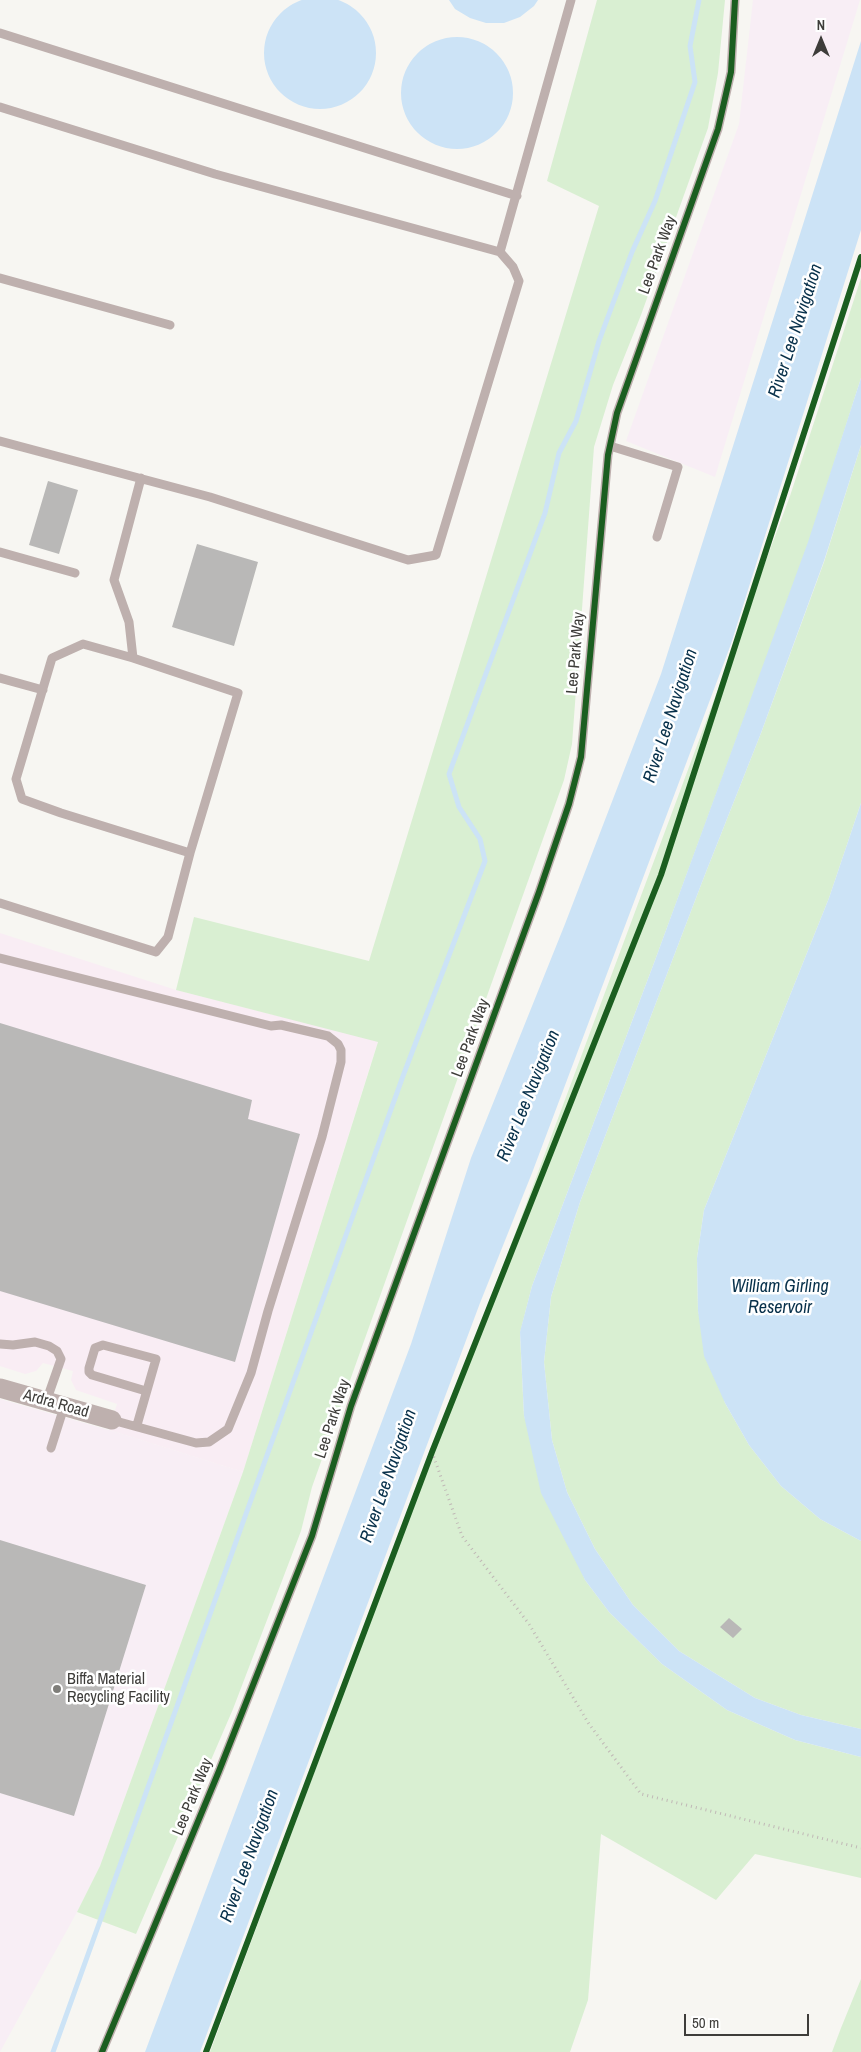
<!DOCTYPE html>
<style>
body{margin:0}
#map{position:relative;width:861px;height:2052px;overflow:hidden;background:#f7f6f2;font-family:"Archivo Narrow",sans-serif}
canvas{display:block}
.north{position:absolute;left:796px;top:15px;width:50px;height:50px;-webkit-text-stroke:4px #fff;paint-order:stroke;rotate:0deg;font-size:14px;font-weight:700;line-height:20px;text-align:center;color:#3e3d3a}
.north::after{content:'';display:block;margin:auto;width:18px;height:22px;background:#3e3d3a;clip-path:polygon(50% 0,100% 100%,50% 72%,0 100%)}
.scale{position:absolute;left:684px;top:2014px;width:125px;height:22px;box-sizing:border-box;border:2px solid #3e3d3a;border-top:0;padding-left:6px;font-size:15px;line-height:18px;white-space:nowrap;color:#3e3d3a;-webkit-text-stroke:4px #fff;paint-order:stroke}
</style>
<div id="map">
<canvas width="861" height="2052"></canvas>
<div class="north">N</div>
<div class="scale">50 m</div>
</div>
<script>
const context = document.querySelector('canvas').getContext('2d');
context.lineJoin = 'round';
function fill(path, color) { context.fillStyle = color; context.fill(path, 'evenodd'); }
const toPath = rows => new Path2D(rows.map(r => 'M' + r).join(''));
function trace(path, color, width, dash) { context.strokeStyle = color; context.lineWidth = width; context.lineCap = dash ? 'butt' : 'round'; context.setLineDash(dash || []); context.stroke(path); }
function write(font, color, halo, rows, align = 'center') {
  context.font = font + ' "Archivo Narrow",sans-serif'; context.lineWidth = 5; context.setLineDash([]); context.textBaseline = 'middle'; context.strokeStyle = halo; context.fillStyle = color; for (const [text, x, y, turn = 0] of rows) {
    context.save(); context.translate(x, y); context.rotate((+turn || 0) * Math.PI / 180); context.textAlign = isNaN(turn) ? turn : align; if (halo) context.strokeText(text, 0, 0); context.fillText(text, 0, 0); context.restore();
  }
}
const commercial = toPath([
 [0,933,176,990,378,1041,243,1472,109,1430,117,1404,76,1390,71,1380,73,1371,43,1363,36,1371,25,1374,0,1366]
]);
const industrial = toPath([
 [753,0,860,0,715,477,626,441,739,124],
 [0,1399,109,1430,243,1472,100,1866,77,1912,0,2052]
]);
const green = toPath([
 [597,0,725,0,718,73,708,128,641,315,613,385,594,447,572,744,564,780,312,1487,301,1531,233,1709,136,1934,77,1912,100,1866,243,1472,378,1042,176,990,194,917,369,961,599,206,547,181],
 [861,278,861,378,809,542,654,963,532,1286,520,1333,524,1416,585,1580,609,1612,662,1664,727,1710,795,1740,861,1757,861,1878,755,1854,716,1900,601,1834,588,2000,570,2052,210,2052,790,496],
 [861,445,861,803,829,898,704,1210,697,1258,698,1311,725,1403,749,1445,781,1486,820,1519,861,1541,861,1729,801,1715,755,1698,679,1651,633,1605,595,1549,567,1492,552,1440,544,1362,551,1297,580,1202,704,877,761,733,824,562],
 [861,1979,861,2052,832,2052,841,2028]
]);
const water = toPath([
 '264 53a56 56 0 1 1 112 0a56 56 0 1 1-112 0Z',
 [449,0,538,0,534,6,520,17,504,23,486,23,470,18,455,9],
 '401 93a56 56 0 1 1 112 0a56 56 0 1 1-112 0Z',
 [861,41,861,230,731,644,532,1173,480,1303,200,2052,145,2052,411,1344,471,1158,565,924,661,674],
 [861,378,861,445,824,561,761,733,704,877,580,1202,551,1297,544,1362,552,1440,567,1492,595,1549,633,1605,679,1651,755,1698,801,1715,861,1729,861,1757,795,1740,727,1710,662,1664,609,1612,585,1580,541,1493,524,1416,520,1332,532,1286,654,963,808,542],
 [861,803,861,1541,820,1519,781,1486,749,1445,725,1403,704,1356,698,1311,697,1258,704,1210,829,898]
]);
const stream = toPath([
 [53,2052,403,1076,485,861,480,839,459,807,449,774,545,513,559,453,576,421,599,341,632,252,655,201,695,82,690,46,699,0]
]);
const building = toPath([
 [48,481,78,490,59,554,29,545],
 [197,544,258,562,234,646,172,627],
 [0,1023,252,1100,248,1119,300,1134,235,1362,0,1291],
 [0,1540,146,1585,74,1816,0,1793],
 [729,1618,742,1629,733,1638,720,1627]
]);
const path = toPath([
 [432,1452,462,1536,529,1624,589,1724,641,1794,861,1848]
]);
const service = toPath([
 [0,33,517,196],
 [0,107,215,174,500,252,513,267,519,281,436,555,408,560,210,497,0,441],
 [500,252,571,0],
 [0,278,170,325],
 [610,446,678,467,657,537],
 [0,552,75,573],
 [133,658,238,693,190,853],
 [0,678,43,690],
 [0,903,156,952,168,937,190,853,61,813,22,799,16,779,52,658,83,644,133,658,129,622,114,580,141,478],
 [0,958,271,1026,281,1025,328,1036,338,1044,341,1050,341,1062,322,1137,268,1311,251,1373,228,1429,209,1442,196,1443,112,1420],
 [0,1344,13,1345,35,1342,49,1346,57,1351,61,1359,46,1402],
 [137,1425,156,1359,103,1345,95,1348,89,1368,89,1372,92,1375,146,1391],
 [51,1448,64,1407],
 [102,2052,219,1771,312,1536,351,1406,539,892,569,804,581,757,608,455,617,413,718,129,731,72,735,0]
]);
const minor = toPath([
 [0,1388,112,1420]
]);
const cycleway = toPath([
 [102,2052,219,1771,312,1536,351,1406,539,892,569,804,581,757,608,455,617,413,718,129,731,72,735,0],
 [206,2052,432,1452,661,875,861,257]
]);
const markers = [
 [57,1689,5,"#7f7e7a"]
];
const streetNames = [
 ["Lee Park Way",658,255,-70],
 ["Lee Park Way",576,653,-85],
 ["Lee Park Way",471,1038,-70],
 ["Ardra Road",56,1404,16],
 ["Lee Park Way",333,1419,-72],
 ["Lee Park Way",193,1797,-68]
];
const poiNames = [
 ["Biffa Material",67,1680],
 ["Recycling Facility",67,1698]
];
const waterNames = [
 ["River Lee Navigation",796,331,-72],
 ["River Lee Navigation",671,716,-72],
 ["River Lee Navigation",529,1096,-68],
 ["William Girling",780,1287],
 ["Reservoir",780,1308],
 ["River Lee Navigation",389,1476,-71],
 ["River Lee Navigation",250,1856,-70]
];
fill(commercial, '#f9edf4');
fill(industrial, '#f8eef5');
fill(green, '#d9efd2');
fill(water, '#cce3f6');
trace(stream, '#cce3f6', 5);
fill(building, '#b9b8b7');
trace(path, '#c0b8b6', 3, [1, 4]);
trace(service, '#beb0ae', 9);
trace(minor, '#beb0ae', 19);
trace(cycleway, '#1b5e20', 6);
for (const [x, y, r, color] of markers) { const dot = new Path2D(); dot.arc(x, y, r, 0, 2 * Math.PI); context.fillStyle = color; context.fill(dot); trace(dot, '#fff', 2); }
write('16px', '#3e3d3a', '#fff', streetNames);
write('16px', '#3e3d3a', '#fff', poiNames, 'left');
write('italic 18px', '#07304a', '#fff', waterNames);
</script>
